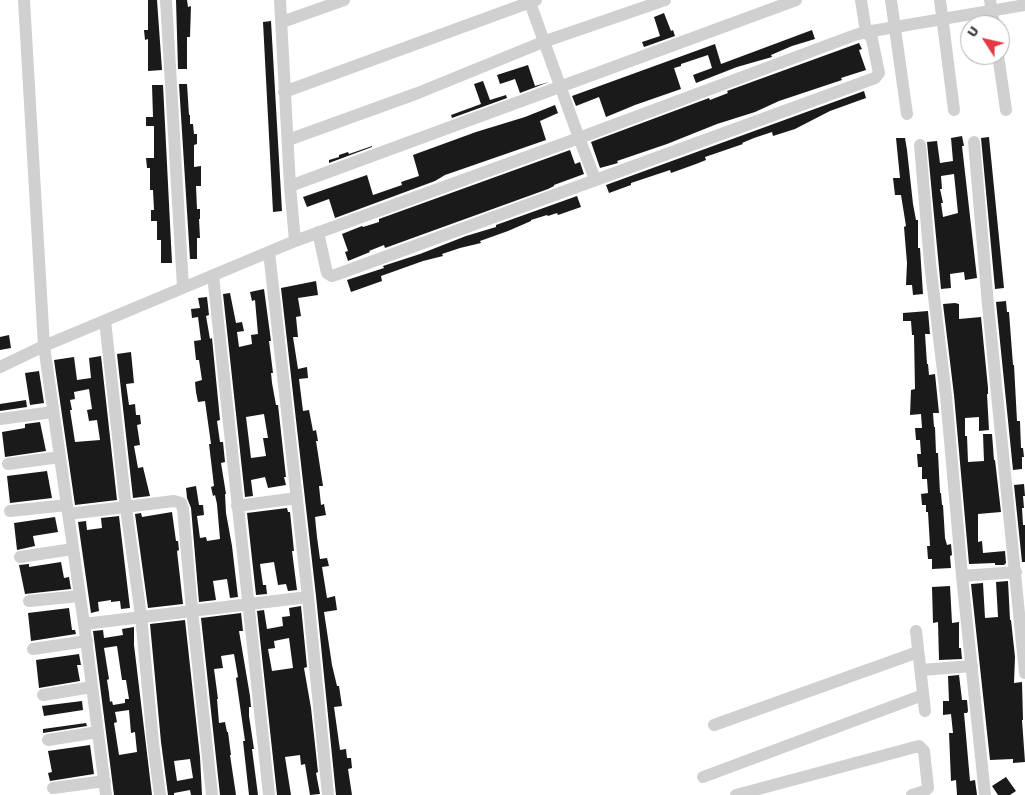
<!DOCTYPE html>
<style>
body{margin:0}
#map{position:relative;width:1025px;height:795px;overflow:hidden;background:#fff;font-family:Signika,sans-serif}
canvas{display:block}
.north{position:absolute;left:960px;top:15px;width:50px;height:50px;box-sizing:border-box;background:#fff;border:1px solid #adadad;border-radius:50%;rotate:305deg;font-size:14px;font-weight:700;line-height:20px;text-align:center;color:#333}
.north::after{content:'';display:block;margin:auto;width:18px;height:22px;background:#e63946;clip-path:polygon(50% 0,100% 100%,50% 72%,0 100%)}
</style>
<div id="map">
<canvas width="1025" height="795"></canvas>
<div class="north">U</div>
</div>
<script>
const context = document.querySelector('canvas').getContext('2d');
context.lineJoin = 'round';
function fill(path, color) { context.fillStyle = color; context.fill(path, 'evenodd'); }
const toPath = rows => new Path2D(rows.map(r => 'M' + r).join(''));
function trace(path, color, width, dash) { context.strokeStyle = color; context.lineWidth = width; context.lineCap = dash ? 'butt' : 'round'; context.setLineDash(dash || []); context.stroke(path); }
const building = toPath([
 [148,0,157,0,162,70,148,71,148,39,145,40,144,30,148,30],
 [176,0,187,0,188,7,191,6,190,37,187,37,187,69,178,69],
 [664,13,671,31,673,30,675,36,644,47,642,42,660,36,654,17],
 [271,21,282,211,273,212,263,22],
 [812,30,815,39,792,46,771,55,772,57,737,67,696,83,693,75,712,68,708,55,681,64,681,66,674,68,681,89,635,105,606,117,599,97,576,106,572,96,715,44,721,64],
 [859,43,862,49,859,50,866,70,841,78,842,80,779,101,755,112,717,124,667,144,617,161,618,163,600,168,591,142,709,98,710,100,728,93,727,91],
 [528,65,535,86,549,82,520,93,515,79,500,84,497,75],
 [483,81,490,100,506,95,507,98,452,118,451,115,481,104,474,84],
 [179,84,187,84,189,115,190,115,190,124,193,124,194,134,197,134,197,144,194,145,194,167,201,166,201,186,196,186,197,209,200,209,200,219,199,219,200,238,197,238,197,259,190,259],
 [152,85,163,85,172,263,161,263,161,240,157,240,157,221,151,221,151,210,154,210,153,190,150,190,150,168,147,168,146,158,154,158,154,126,146,126,146,117,153,117],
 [864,91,866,98,830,111,795,129,773,136,772,132,754,138,742,143,743,144,705,157,706,160,696,164,671,173,670,170,631,183,631,185,609,193,606,185],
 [555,105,558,113,540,121,546,140,445,175,435,181,335,218,329,199,307,207,303,197,367,175,373,195,402,185,401,182,419,176,413,155,476,132,525,117],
 [962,136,964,146,962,146,977,278,965,280,964,272,950,274,951,288,941,289,927,142,937,141,940,163,953,161,951,138],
 [954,174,958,213,943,217,941,203,943,203,940,189,942,189,941,176],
 [989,137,1004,288,995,289,981,138],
 [896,138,905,138,907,150,913,204,916,220,918,220,918,248,920,248,923,294,913,295,912,285,906,285,907,263,904,227,906,226,901,195,895,195,893,178,900,178],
 [372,146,372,147,329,163,329,160,339,157,339,155,348,152,349,154],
 [570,150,575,164,580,162,584,174,554,185,554,186,548,189,385,248,384,245,369,251,370,252,348,261,345,252,348,251,342,234,362,226,363,227,379,222,379,219],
 [577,196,581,207,558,215,557,213,548,216,547,215,531,220,531,221,508,231,480,241,481,243,460,248,442,254,443,256,423,261,381,276,382,281,351,292,347,280,384,268,383,266,420,254,466,236,496,227,496,225],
 [316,281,318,295,298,298,301,316,296,317,298,337,293,337,298,369,307,367,308,378,299,379,303,411,309,410,313,431,316,430,318,441,316,441,323,486,319,486,321,505,324,504,326,515,315,517,317,537,320,559,327,558,329,566,322,567,327,598,335,596,337,610,324,612,332,665,337,686,339,686,342,706,334,707,340,750,346,749,347,758,351,758,352,768,348,769,352,795,336,795,316,596,281,288],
 [264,289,271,341,269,341,273,373,271,373,272,383,276,405,278,405,286,477,284,477,286,485,268,488,265,477,251,480,253,496,245,497,223,294,230,293,236,323,242,322,244,331,237,332,239,347,252,344,251,335,258,334,255,300,252,301,250,292],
 [264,414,268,438,263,438,266,456,251,458,246,417],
 [207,297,209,315,206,316,210,339,212,338,220,420,217,421,220,442,223,442,225,462,221,463,226,494,225,494,226,513,232,546,238,597,230,598,227,579,213,581,216,600,199,602,191,508,187,498,186,488,196,486,199,505,203,505,204,515,197,516,200,538,206,537,207,541,220,539,217,504,215,495,213,496,211,487,214,486,209,444,211,444,205,401,198,402,196,392,195,382,202,380,199,360,196,360,194,341,201,340,198,317,192,318,191,309,200,308,198,298],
 [1006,301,1007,312,1009,312,1013,365,1014,365,1017,421,1020,421,1021,448,1023,448,1024,457,1022,457,1022,469,1013,470,996,302],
 [955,303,959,304,959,319,981,317,988,388,988,394,987,394,989,430,979,431,979,417,965,418,965,436,967,436,968,462,984,461,983,434,992,434,994,460,995,460,1001,512,978,514,978,542,982,541,983,553,1005,551,1006,563,1004,565,995,565,995,563,969,564,954,395,943,304],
 [928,311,930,334,925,334,927,364,928,364,929,375,935,374,939,413,933,413,934,427,935,427,936,453,938,453,940,493,941,493,942,505,943,505,945,538,947,545,951,544,952,555,950,556,951,568,932,569,932,559,928,559,927,546,930,546,928,512,926,512,926,505,922,505,921,494,928,493,927,479,922,479,922,467,918,467,917,454,921,454,920,440,916,440,915,428,922,428,921,414,910,415,911,390,915,389,914,335,912,335,911,321,903,321,903,313],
 [9,335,11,348,0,350,0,337],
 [131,352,134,383,126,384,129,405,135,404,136,415,140,415,141,424,137,425,140,445,134,446,138,468,143,467,150,496,133,498,117,354],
 [101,356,117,500,75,505,54,360,74,357,77,380,91,378,89,358],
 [89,389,92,409,87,410,89,421,97,420,100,440,75,442,70,410,72,410,70,400,75,399,74,392],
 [39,371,44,403,30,405,25,373],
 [26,400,27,407,0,411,0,404],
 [40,422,46,451,5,457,2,432,25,428,25,424],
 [47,471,52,498,10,503,7,476],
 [1024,484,1025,496,1023,496,1024,508,1022,508,1023,525,1025,525,1025,562,1022,562,1014,485],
 [287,508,288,512,290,512,294,551,292,551,297,590,288,591,286,584,278,585,274,562,260,564,263,585,266,585,267,594,256,595,247,513],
 [172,512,176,541,178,541,179,550,177,551,183,604,148,608,135,514,141,513,142,517],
 [119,516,130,608,121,609,120,601,111,602,111,600,98,602,99,611,91,613,78,522,86,521,87,530,102,528,101,518],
 [55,517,58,532,33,536,35,546,17,550,14,523],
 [61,562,64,578,69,577,71,589,25,594,19,565,29,564,29,567],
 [1008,581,1010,620,1011,620,1015,657,1014,683,1022,682,1023,720,1022,720,1025,762,1013,763,1013,759,990,760,971,584,983,583,985,618,998,617,996,582],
 [950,586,952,623,959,622,959,648,961,648,962,659,939,660,938,622,933,623,932,587],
 [301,606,307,667,304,668,311,708,318,772,316,773,320,794,310,795,305,764,301,765,300,755,285,757,291,795,277,795,257,611,264,610,267,629,283,626,282,617,290,616,289,608],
 [289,638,293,668,272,671,268,649,275,648,274,641],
 [69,608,72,630,75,630,76,634,31,641,28,613],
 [241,613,243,631,239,631,250,696,251,707,249,707,249,716,254,749,252,749,258,795,249,795,243,741,245,741,236,678,238,677,234,654,221,656,223,668,214,669,218,699,217,699,219,723,225,722,227,732,228,732,231,755,230,755,236,795,220,795,201,618],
 [185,620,200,757,202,795,191,795,190,790,174,793,174,795,168,795,161,742,150,624],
 [190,759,193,778,177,781,174,761],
 [134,627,134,645,152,795,114,795,93,631,103,630,104,638,123,635,122,629],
 [117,646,122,680,126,680,129,699,125,699,125,703,113,705,112,701,110,702,109,693,107,680,109,679,104,648],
 [129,710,131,733,135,732,137,752,119,755,114,723,117,722,115,712],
 [79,654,81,665,77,665,80,681,39,688,36,660],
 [959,675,962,700,967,700,968,711,967,713,964,713,970,781,975,780,977,795,957,795,956,780,951,781,949,733,953,733,951,714,943,715,943,701,949,701,948,676],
 [82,701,83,710,44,716,42,706],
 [86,723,87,726,43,733,43,729],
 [90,745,94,774,50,781,48,773,52,772,48,751],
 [1006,777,1016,791,1010,795,998,795,992,786]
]);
const minor = toPath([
 [24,0,44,346,84,624,106,795],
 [166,0,183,287],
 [280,0,290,186,295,241],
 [529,0,579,138,595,179],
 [861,0,866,32,1025,5],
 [891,0,907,114],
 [940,0,954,110],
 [990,0,994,25],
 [282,22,344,0],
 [998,55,1006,110],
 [284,92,536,0],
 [288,140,418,93,543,42,665,0],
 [974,142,988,305,1025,673],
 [920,145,930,263,946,396,962,576,985,795],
 [290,186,796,0],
 [269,252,308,597,328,795],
 [213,275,269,795],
 [105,321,126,508,141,616,153,743,160,795],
 [0,367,44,346,295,241,579,138,855,35,867,32,872,39,879,73,875,78,338,274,332,276,327,273,318,232],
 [0,419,53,412],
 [8,464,60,457],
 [237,506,297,498],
 [10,511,67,505],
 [68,514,174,501,181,503,183,509,192,610,212,795],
 [20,557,73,549],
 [962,576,1016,572],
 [29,601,80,596],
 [84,624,308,597],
 [916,631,925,711],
 [33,649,87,641],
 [921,670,972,666],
 [43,695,92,687],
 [714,725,918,652],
 [48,740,98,732],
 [703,777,923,695],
 [53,788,105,781],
 [736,795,919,746,924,751,928,788,925,791,912,795]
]);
fill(building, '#1a1a1a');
trace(minor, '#d0d0d0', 12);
</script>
